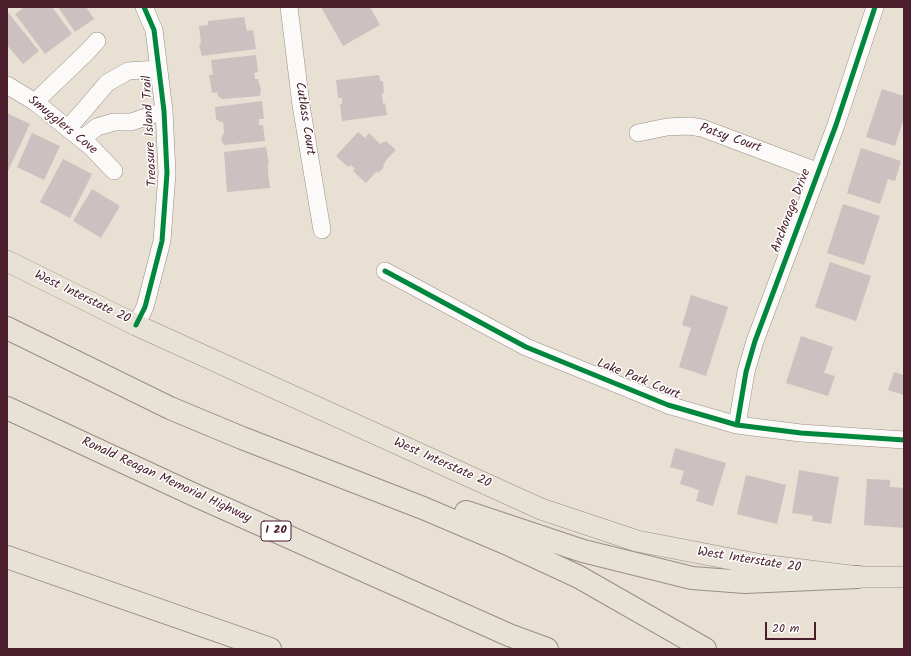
<!DOCTYPE html>
<style>
body{margin:0}
#map{position:relative;width:911px;height:656px;overflow:hidden;background:#e8e0d2;font-family:Kalam,sans-serif}
canvas{display:block}
.frame{position:absolute;inset:0;border:8px solid #4a1f2b;pointer-events:none}
.scale{position:absolute;left:765px;top:622px;width:51px;height:18px;box-sizing:border-box;border:2px solid #4a1f2b;border-top:0;padding-left:5px;font-size:12px;line-height:14px;white-space:nowrap;color:#4a1f2b;-webkit-text-stroke:3px #fff;paint-order:stroke}
</style>
<div id="map">
<canvas width="911" height="656"></canvas>
<div class="frame"></div>
<div class="scale">20 m</div>
</div>
<script>
const context = document.querySelector('canvas').getContext('2d');
context.lineJoin = 'round';
function fill(path, color) { context.fillStyle = color; context.fill(path, 'evenodd'); }
const toPath = rows => new Path2D(rows.map(r => 'M' + r).join(''));
function trace(path, color, width, dash) { context.strokeStyle = color; context.lineWidth = width; context.lineCap = dash ? 'butt' : 'round'; context.setLineDash(dash || []); context.stroke(path); }
function write(font, color, halo, rows, align = 'center') {
  context.font = font + ' Kalam,sans-serif'; context.lineWidth = 3; context.setLineDash([]); context.textBaseline = 'middle'; context.strokeStyle = halo; context.fillStyle = color; for (const [text, x, y, turn = 0] of rows) {
    context.save(); context.translate(x, y); context.rotate((+turn || 0) * Math.PI / 180); context.textAlign = isNaN(turn) ? turn : align; if (halo) context.strokeText(text, 0, 0); context.fillText(text, 0, 0); context.restore();
  }
}
const building = toPath([
 [25,7,52,7,72,34,45,54,15,14],
 [58,7,86,7,94,19,75,32],
 [321,7,370,7,380,25,343,46],
 [7,11,39,51,23,64,7,45],
 [244,17,247,31,253,30,256,49,202,56,199,45,201,43,199,26,208,25,208,21],
 [256,55,258,72,254,73,255,79,258,79,261,90,260,96,222,99,218,96,217,92,212,93,209,75,213,75,211,60],
 [379,75,380,81,383,81,384,93,382,93,383,104,385,103,387,115,342,121,340,104,342,104,342,98,338,98,336,80],
 [882,89,904,96,904,118,895,146,866,137],
 [262,101,264,119,259,119,259,125,263,125,265,141,225,145,222,142,221,138,224,133,223,122,220,122,216,119,215,107],
 [7,113,30,124,7,173],
 [358,132,365,138,369,133,380,144,386,141,396,150,387,159,383,166,384,167,378,173,377,171,366,183,353,171,355,169,351,165,348,167,336,156],
 [32,133,60,146,44,180,17,167],
 [266,147,269,164,268,164,268,172,270,188,227,192,224,152],
 [861,148,901,161,895,181,888,179,880,204,847,193],
 [63,159,92,174,70,218,40,202],
 [92,189,120,206,101,238,73,221],
 [843,204,880,216,864,265,827,253],
 [830,262,871,276,856,321,815,307],
 [691,295,728,307,706,376,679,367,691,328,682,325],
 [801,336,833,347,824,373,835,376,828,396,786,383],
 [894,372,904,375,904,395,888,390],
 [675,448,726,463,713,506,696,501,699,490,680,484,684,471,670,467],
 [799,470,839,477,831,524,812,521,813,516,792,513],
 [746,475,786,485,777,524,737,514],
 [867,479,890,480,890,487,904,488,904,528,864,525]
]);
const minor = toPath([
 [289,7,301,105,322,230],
 [7,85,35,102,91,147,114,171],
 [35,102,87,52,97,41],
 [68,128,85,109,107,83,128,71,159,69],
 [638,133,667,127,689,126,702,128,819,172],
 [82,139,97,127,114,122,131,122,164,111],
 [385,271,526,347,668,405,737,425,801,433,904,440],
 [136,325,145,307,162,241,167,173,164,111,154,30,144,7],
 [737,425,746,372,755,341,836,125,875,7]
]);
const major = toPath([
 [7,261,136,325,541,509,637,541,762,565,858,577,904,577]
]);
const highway = toPath([
 [7,328,170,408,242,438,423,508,510,545,579,577,705,649],
 [7,408,199,497,509,635,547,649],
 [466,512,583,551,692,578,745,582,858,577],
 [7,557,270,649]
]);
const cycleway = toPath([
 [385,271,526,347,668,405,737,425,801,433,904,440],
 [136,325,145,307,162,241,167,173,164,111,154,30,144,7],
 [737,425,746,372,755,341,836,125,875,7]
]);
const shields = [
 [276,531,30]
];
const shieldNames = [
 ["I 20",276,531]
];
const streetNames = [
 ["Cutlass Court",304,119,81],
 ["Smugglers Cove",62,126,39],
 ["Treasure Island Trail",151,131,-93],
 ["Patsy Court",730,139,19],
 ["Anchorage Drive",792,211,-69],
 ["West Interstate 20",82,298,26],
 ["Lake Park Court",638,380,22],
 ["West Interstate 20",442,464,24],
 ["Ronald Reagan Memorial Highway",166,481,25],
 ["West Interstate 20",749,561,9]
];
fill(building, '#ccc0c1');
trace(minor, '#988d88', 18);
trace(major, '#988d88', 22);
trace(highway, '#988d88', 24);
trace(minor, '#fcfaf8', 17);
trace(major, '#e8e1d5', 21);
trace(highway, '#e8e1d5', 22);
trace(cycleway, '#00873e', 5);
for (const [x, y, w] of shields) { const box = new Path2D(); box.roundRect(x - w / 2, y - 10, w, 20, 3); context.fillStyle = '#fff'; context.fill(box); trace(box, '#4a1f2b', 1); }
write('bold 12px', '#4a1f2b', null, shieldNames);
write('13px', '#4a1f2b', '#fff', streetNames);
</script>
